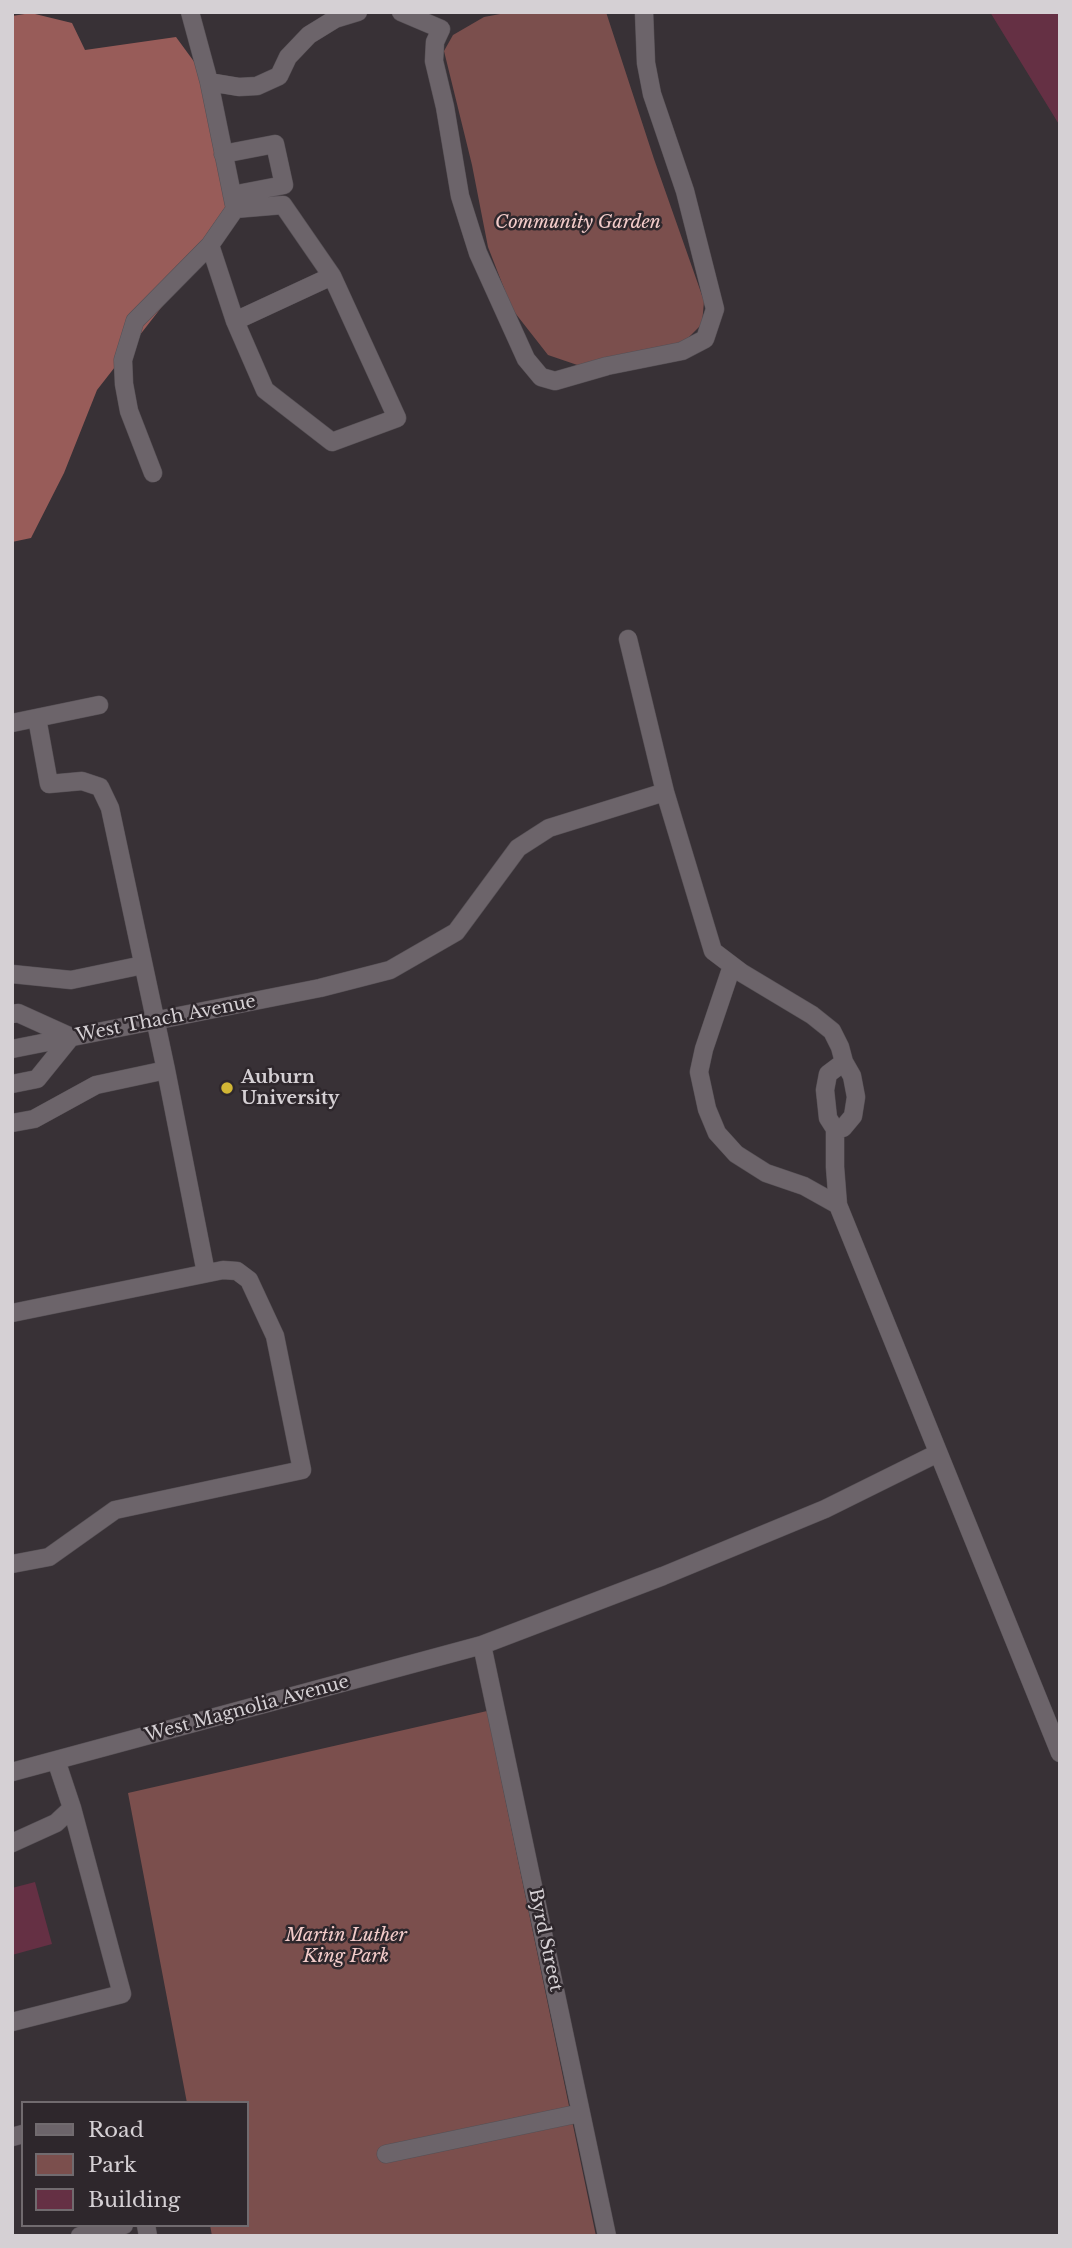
<!DOCTYPE html>
<style>
body{margin:0}
#map{position:relative;width:1072px;height:2248px;overflow:hidden;background:#383136;font-family:"Libre Baskerville",serif}
canvas{display:block}
.frame{position:absolute;inset:0;border:14px solid #d5d0d4;pointer-events:none}
.legend{position:absolute;left:21px;top:2101px;width:228px;height:126px;box-sizing:border-box;background:#2e272c;border:2px solid #716b6f;margin:0;padding:9px 12px;list-style:none;font-size:21px;color:#d5d0d4}
.legend li{display:flex;align-items:center;gap:14px;height:35px}
.legend b{width:35px;border:2px solid #716b6f}
</style>
<div id="map">
<canvas width="1072" height="2248"></canvas>
<div class="frame"></div>
<ul class="legend">
<li><b style="height:9px;background:#6c646a"></b>Road</li>
<li><b style="height:19px;background:#7b4f4d"></b>Park</li>
<li><b style="height:19px;background:#653044"></b>Building</li>
</ul>
</div>
<script>
const context = document.querySelector('canvas').getContext('2d');
context.lineJoin = 'round';
function fill(path, color) { context.fillStyle = color; context.fill(path, 'evenodd'); }
const toPath = rows => new Path2D(rows.map(r => 'M' + r).join(''));
function trace(path, color, width, dash) { context.strokeStyle = color; context.lineWidth = width; context.lineCap = dash ? 'butt' : 'round'; context.setLineDash(dash || []); context.stroke(path); }
function write(font, color, halo, rows, align = 'center') {
  context.font = font + ' "Libre Baskerville",serif'; context.lineWidth = 5; context.setLineDash([]); context.textBaseline = 'middle'; context.strokeStyle = halo; context.fillStyle = color; for (const [text, x, y, turn = 0] of rows) {
    context.save(); context.translate(x, y); context.rotate((+turn || 0) * Math.PI / 180); context.textAlign = isNaN(turn) ? turn : align; if (halo) context.strokeText(text, 0, 0); context.fillText(text, 0, 0); context.restore();
  }
}
const green = toPath([
 [511,12,606,12,654,159,704,301,702,324,685,341,592,370,548,355,512,309,488,247,472,165,444,51,453,35,484,17],
 [487,1711,596,2236,212,2236,210,2225,247,2225,247,2103,187,2103,128,1793]
]);
const forest = toPath([
 [31,13,72,23,85,50,176,37,209,82,235,209,210,245,97,390,64,473,31,538,12,542,12,16]
]);
const building = toPath([
 [990,12,1060,12,1060,126],
 [35,1882,52,1944,12,1955,12,1888]
]);
const minor = toPath([
 [190,12,209,82,235,209,210,245,235,321,265,390,332,442,397,418,332,276,235,321],
 [401,12,441,29,435,42,434,61,445,107,460,196,478,253,526,359,541,377,555,381,607,366,682,351,705,339,715,309,685,191,652,94,646,63,644,12],
 [209,82,239,87,257,86,279,76,288,57,309,35,335,19,358,12],
 [223,154,275,144,284,185,232,195],
 [235,209,283,205,332,276],
 [153,473,129,411,124,384,123,360,135,321,210,245],
 [628,639,665,792,713,951,742,973,812,1015,832,1031,840,1047,844,1062],
 [12,723,99,705],
 [732,966,704,1049,699,1072,707,1109,717,1133,736,1154,766,1173,804,1186,838,1205],
 [12,974,71,980,143,965],
 [12,1014,18,1013,71,1037,37,1079,12,1084],
 [12,1049,320,988,390,970,456,932,518,848,549,828,665,792],
 [166,1070,206,1273],
 [12,1123,34,1119,96,1085,166,1070,110,808,100,787,82,781,49,784,37,718],
 [835,1129,843,1128,853,1116,856,1097,852,1076,844,1062,828,1074,825,1090,828,1118,835,1129,835,1167,838,1205,1060,1753],
 [12,1313,223,1270,237,1271,249,1280,275,1336,302,1470,115,1510,49,1557,12,1564],
 [482,1645,607,2236],
 [12,1772,482,1645,663,1576,825,1509,938,1453],
 [12,1843,56,1823,72,1808],
 [12,2022,122,1994,72,1808,56,1760],
 [12,2137,23,2134],
 [386,2154,581,2113],
 [146,2225,148,2236],
 [80,2236,124,2225]
]);
const markers = [
 [227,1088,7,"#d2b635"]
];
const parkNames = [
 ["Community Garden",578,223],
 ["Martin Luther",346,1936],
 ["King Park",346,1957]
];
const streetNames = [
 ["West Thach Avenue",166,1019,-11],
 ["West Magnolia Avenue",247,1709,-15],
 ["Byrd Street",545,1940,78]
];
const poiNames = [
 ["Auburn",241,1078],
 ["University",241,1099]
];
fill(green, '#7b4f4d');
fill(forest, '#985c59');
fill(building, '#653044');
trace(minor, '#565055', 19);
trace(minor, '#6c646a', 18);
for (const [x, y, r, color] of markers) { const dot = new Path2D(); dot.arc(x, y, r, 0, 2 * Math.PI); context.fillStyle = color; context.fill(dot); trace(dot, '#2e272c', 2.5); }
write('italic 18px', '#f3ccca', '#2e272c', parkNames);
write('18px', '#d5d0d4', '#2e272c', streetNames);
write('bold 18px', '#d5d0d4', '#2e272c', poiNames, 'left');
</script>
